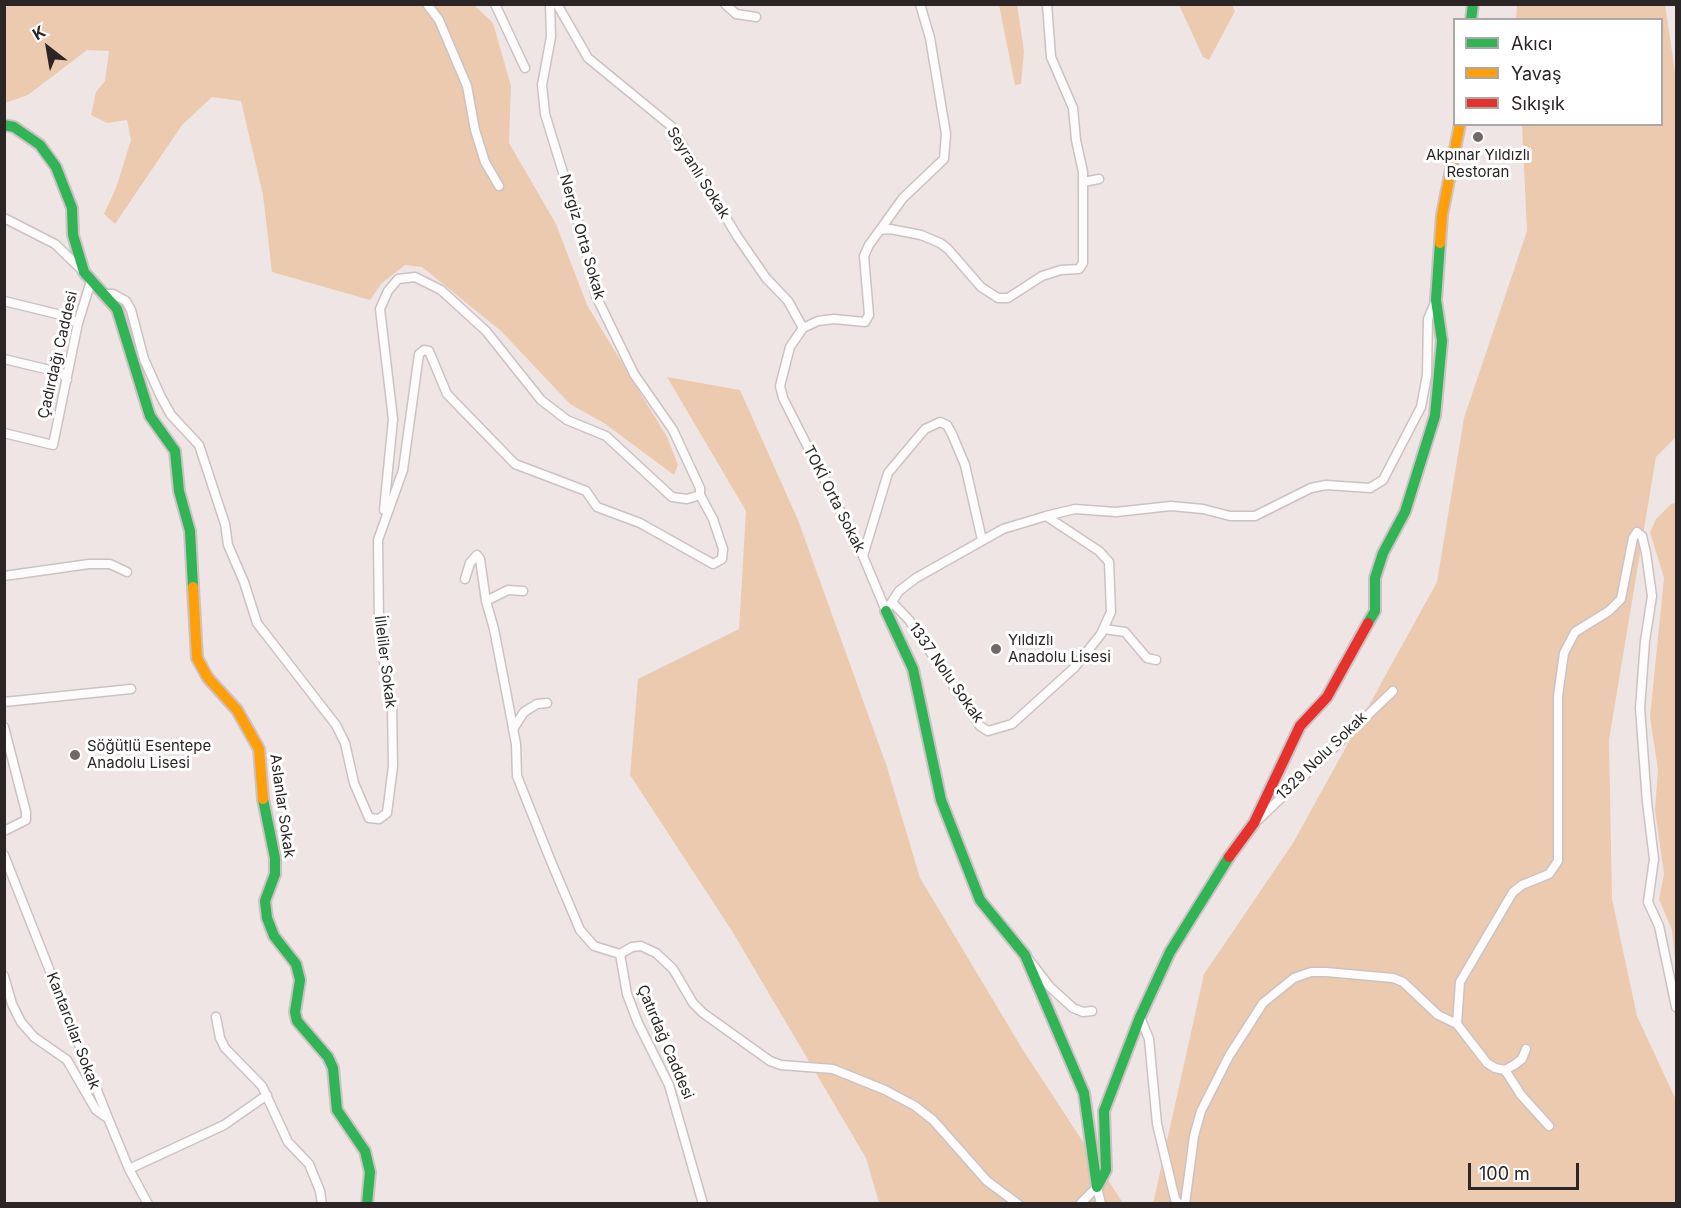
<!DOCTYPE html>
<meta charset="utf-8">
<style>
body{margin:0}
#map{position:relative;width:1681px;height:1208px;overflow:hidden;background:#f0e5e5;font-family:Inter,sans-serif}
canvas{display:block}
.frame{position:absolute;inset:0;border:6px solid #2c2525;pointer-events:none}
.legend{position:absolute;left:1453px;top:18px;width:210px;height:108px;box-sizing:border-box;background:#fff;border:2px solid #aba8a8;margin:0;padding:8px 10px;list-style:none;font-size:18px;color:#2c2525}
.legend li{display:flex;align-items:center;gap:12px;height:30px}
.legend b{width:30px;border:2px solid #aba8a8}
.north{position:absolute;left:18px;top:18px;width:60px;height:60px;-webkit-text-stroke:4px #fff;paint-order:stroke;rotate:329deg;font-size:16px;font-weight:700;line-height:24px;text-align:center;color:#2c2525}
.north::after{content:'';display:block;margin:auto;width:21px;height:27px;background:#2c2525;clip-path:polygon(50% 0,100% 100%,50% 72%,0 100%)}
.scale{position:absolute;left:1468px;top:1163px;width:111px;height:27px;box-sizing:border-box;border:3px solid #2c2525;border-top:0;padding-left:8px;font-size:18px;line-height:21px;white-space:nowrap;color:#2c2525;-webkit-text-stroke:4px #fff;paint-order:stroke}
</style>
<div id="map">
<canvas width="1681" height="1208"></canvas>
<div class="frame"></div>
<ul class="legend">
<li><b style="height:8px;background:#30b455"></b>Akıcı</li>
<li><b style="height:8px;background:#ff9f0a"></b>Yavaş</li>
<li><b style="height:8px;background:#e5322d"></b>Sıkışık</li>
</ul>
<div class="north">K</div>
<div class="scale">100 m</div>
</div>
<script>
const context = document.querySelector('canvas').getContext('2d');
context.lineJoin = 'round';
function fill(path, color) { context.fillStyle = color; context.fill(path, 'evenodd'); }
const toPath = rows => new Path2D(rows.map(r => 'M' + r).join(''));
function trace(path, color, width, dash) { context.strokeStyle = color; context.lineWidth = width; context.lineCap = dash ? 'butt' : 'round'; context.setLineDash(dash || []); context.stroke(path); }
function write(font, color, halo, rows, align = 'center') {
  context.font = font + ' Inter,sans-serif'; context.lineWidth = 6; context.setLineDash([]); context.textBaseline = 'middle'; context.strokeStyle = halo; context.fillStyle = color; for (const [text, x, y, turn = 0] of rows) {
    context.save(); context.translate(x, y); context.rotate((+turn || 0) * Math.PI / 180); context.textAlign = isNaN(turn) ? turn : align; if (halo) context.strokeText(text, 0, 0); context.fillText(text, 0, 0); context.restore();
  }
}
const green = toPath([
 [5,5,474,5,493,23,511,86,509,143,556,224,587,305,667,437,678,465,674,475,604,423,570,404,501,331,422,267,405,265,382,283,370,300,272,272,263,195,241,101,212,97,182,125,115,224,104,214,116,188,131,140,127,120,107,123,91,115,96,92,105,81,109,51,87,50,28,95,5,103],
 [999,5,1017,5,1024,51,1021,84,1015,85],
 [1179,5,1232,5,1235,11,1209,60,1203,57],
 [1517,5,1665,5,1676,78,1676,437,1656,457,1609,740,1612,899,1637,1016,1676,1100,1676,1203,1153,1204,1204,974,1293,843,1437,582,1464,418,1527,231,1522,125,1662,124,1662,20,1516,19],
 [667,377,740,390,798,520,887,767,920,878,1023,1050,1123,1203,879,1203,866,1158,732,931,630,775,638,679,739,629,746,511],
 [1676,503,1676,969,1672,930,1659,899,1664,874,1655,810,1658,770,1650,717,1664,578,1650,532,1656,519,1671,504]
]);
const street = toPath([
 [427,4,439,20,467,86,475,130,485,162,499,186],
 [495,4,525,68],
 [557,4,588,58,671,126,737,236,766,278,788,301,803,328],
 [725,4,736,14,756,17],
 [1083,182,1099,179],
 [4,218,55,244,84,272],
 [880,230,890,229,921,235,940,243,948,249,981,287,998,298,1008,298,1042,276,1061,270,1079,269,1083,263,1083,172,1076,140,1073,108,1051,57,1047,4],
 [106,294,113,294,126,301,131,310,144,359,161,397,171,415,199,445,225,524,228,545,244,582,257,623,336,725,345,743,354,783,369,818,379,819,387,813,393,766,392,705,387,686,379,623,378,540,403,470,419,354,424,350,429,351,447,394,515,464,586,491,597,507,640,523,713,564,722,559,723,549,713,519,700,495],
 [4,301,61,315,78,323],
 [4,359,62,373,67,380],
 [4,433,53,445,78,323,91,281],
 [384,510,393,419,380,309,388,291,398,279,415,277,441,290,486,331,541,400,567,420,606,436,672,497,687,499,700,495,700,488,673,430,634,374,596,296,584,241,545,114,542,85,551,37,550,4],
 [863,556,888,473,925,429,940,422,947,425,952,434,965,465,982,540],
 [4,576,89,564,110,564,127,572],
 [465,579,470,563,477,555,480,559,486,601,494,629,506,691,516,744,517,776,550,859,580,930,594,946,620,954],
 [486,601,508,590,523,591],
 [892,602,909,620,980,726,988,731,1012,724,1074,668,1101,634,1111,612,1109,562,1099,551,1046,516],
 [886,611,899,591,916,578,1003,529,1046,516,1075,509,1116,512,1171,506,1203,509,1230,516,1255,516,1311,488,1326,485,1370,488,1383,480,1421,407,1427,375,1428,319,1436,300],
 [886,611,863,556,783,398,780,386,790,347,803,328,818,321,834,319,865,322,869,315,864,256,869,245,903,198,944,159,946,134,930,38,920,4],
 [1104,629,1125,632,1147,658,1156,660],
 [4,702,131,689],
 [4,727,26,812,26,820,4,831],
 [513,729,524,712,537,704,547,703],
 [1259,819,1393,691],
 [4,855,108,1118,129,1169,148,1204],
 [620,954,632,947,641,946,656,953,673,969,693,1003,703,1013,770,1061,781,1065,833,1069,885,1090,915,1106,933,1120,987,1181,1018,1204],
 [620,954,627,994,638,1023,669,1085,703,1204],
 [1029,960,1050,987,1073,1008,1083,1012,1092,1011],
 [4,976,12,1004,21,1022,34,1037,67,1060,96,1110,106,1117],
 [216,1017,220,1038,225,1048,262,1086,288,1142,309,1164,320,1191,322,1204],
 [1140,1017,1149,1039,1157,1124,1175,1199,1179,1204],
 [1457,1024,1460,982,1513,892,1522,885,1549,874,1558,861,1558,696,1564,653,1575,632,1609,611,1621,599,1633,538,1637,532,1642,536,1646,553,1652,596,1645,641,1640,708,1647,802,1654,859,1648,902,1659,926,1676,1007],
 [1505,1070,1521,1095,1549,1126],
 [129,1169,224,1125,267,1095],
 [1097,1187,1101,1204],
 [1080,1204,1097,1187],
 [1185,1204,1194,1136,1201,1111,1229,1056,1263,1003,1294,978,1311,972,1326,972,1393,978,1403,982,1438,1015,1457,1024,1487,1063,1495,1068,1505,1070,1514,1065,1522,1059,1526,1049]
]);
const fast = toPath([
 [1471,20,1473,4],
 [4,125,14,127,40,145,56,167,72,208,73,235,84,272,117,309,150,416,175,451,179,491,190,531,193,587],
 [886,611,913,669,941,800,980,900,1025,955,1084,1093,1097,1187],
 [1368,623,1375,611,1375,578,1383,553,1405,512,1435,416,1442,341,1436,300,1440,243],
 [263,799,275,858,275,874,265,901,267,918,274,936,296,964,300,980,295,1012,297,1021,328,1057,333,1068,337,1110,365,1151,370,1172,367,1204],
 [1097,1187,1106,1170,1104,1111,1140,1017,1170,952,1229,857]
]);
const slow = toPath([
 [1440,243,1442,215,1460,124],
 [193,587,197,658,208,678,237,710,259,749,263,799]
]);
const jam = toPath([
 [1229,857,1254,823,1300,726,1327,697,1368,623]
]);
const markers = [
 [1478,137,6,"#716868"],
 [996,649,6,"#716868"],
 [75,755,6,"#716868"]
];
const poiNames = [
 ["Akpınar Yıldızlı",1478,155,"center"],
 ["Restoran",1478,172,"center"],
 ["Yıldızlı",1008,640],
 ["Anadolu Lisesi",1008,657],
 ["Söğütlü Esentepe",87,746],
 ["Anadolu Lisesi",87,763]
];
const streetNames = [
 ["Seyranlı Sokak",698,173,58],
 ["Nergiz Orta Sokak",582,237,74],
 ["Çadırdağı Caddesi",58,355,-77],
 ["TOKİ Orta Sokak",834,499,63],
 ["İlleliler Sokak",385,662,83],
 ["1337 Nolu Sokak",946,673,55],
 ["1329 Nolu Sokak",1322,756,-44],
 ["Aslanlar Sokak",282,806,82],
 ["Kantarcılar Sokak",73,1031,69],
 ["Çatırdağ Caddesi",665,1042,67]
];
fill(green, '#eccaaf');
trace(street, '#ccc2c3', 11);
trace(fast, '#ccc2c3', 14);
trace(slow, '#ccc2c3', 14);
trace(jam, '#ccc2c3', 14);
trace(street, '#fdfbfb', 8);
trace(fast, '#30b455', 10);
trace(slow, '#ff9f0a', 10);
trace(jam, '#e5322d', 10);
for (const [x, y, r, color] of markers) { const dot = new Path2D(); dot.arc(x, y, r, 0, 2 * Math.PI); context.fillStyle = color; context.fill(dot); trace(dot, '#fff', 2); }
write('15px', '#2c2525', '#fff', poiNames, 'left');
write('15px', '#2c2525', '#fff', streetNames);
</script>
